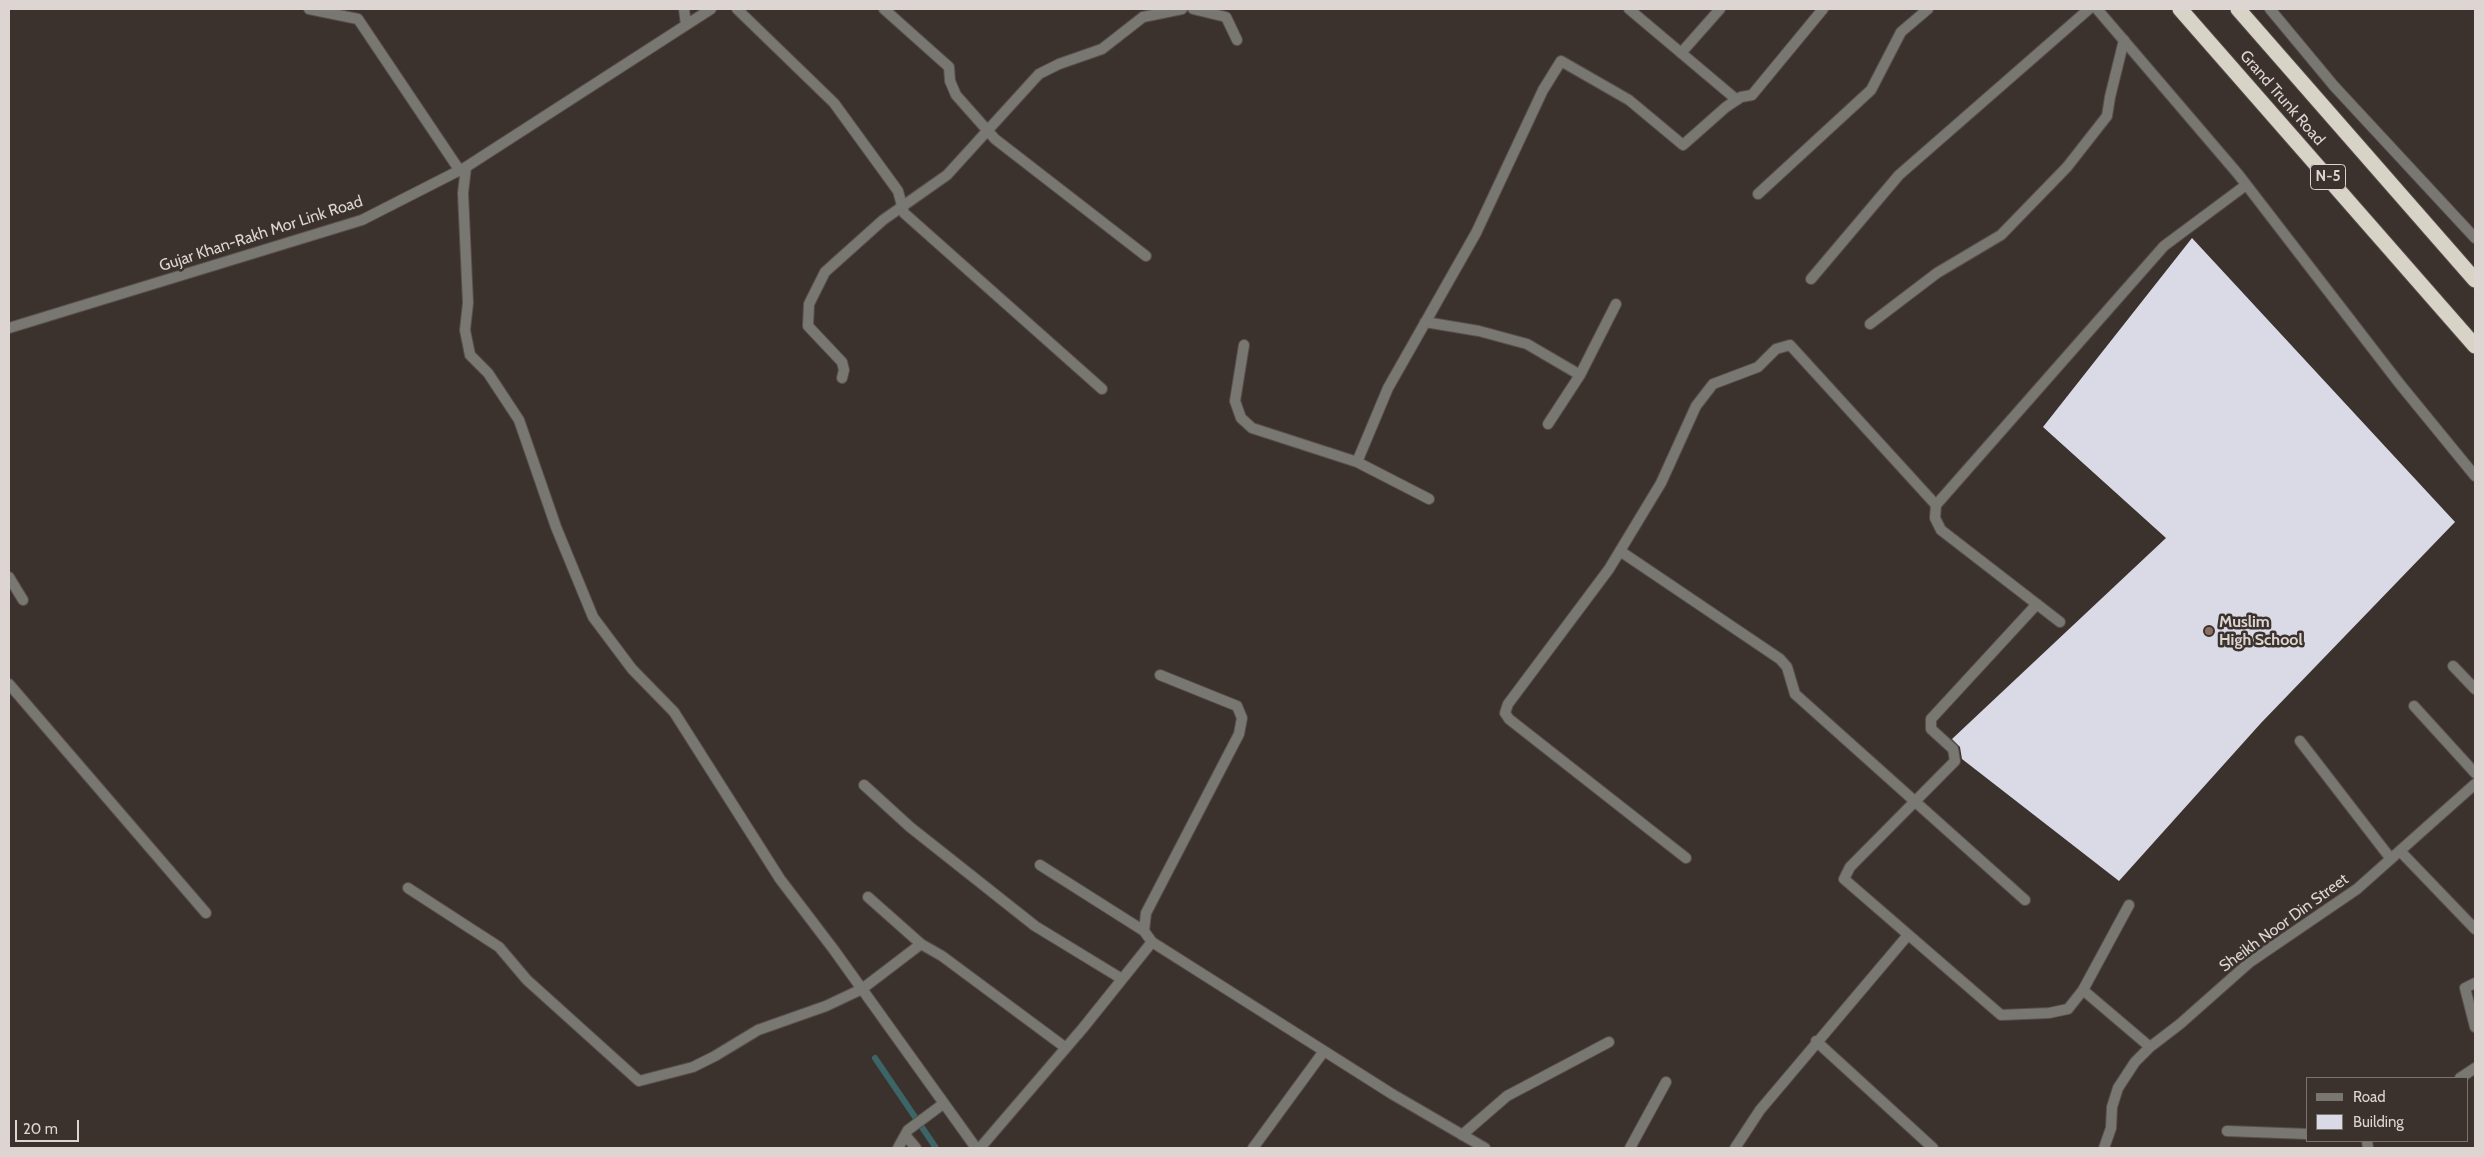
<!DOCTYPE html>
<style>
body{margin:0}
#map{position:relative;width:2484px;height:1157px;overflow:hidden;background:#3c322d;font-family:Cabin,sans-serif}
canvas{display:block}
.frame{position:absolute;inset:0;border:10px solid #dcd5d2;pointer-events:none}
.legend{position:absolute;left:2306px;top:1077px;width:162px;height:65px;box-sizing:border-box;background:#3c322d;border:1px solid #7c736f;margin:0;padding:6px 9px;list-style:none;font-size:15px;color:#dcd5d2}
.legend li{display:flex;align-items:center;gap:10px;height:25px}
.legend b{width:25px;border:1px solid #7c736f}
.scale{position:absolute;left:15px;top:1120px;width:64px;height:22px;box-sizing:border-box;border:2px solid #dcd5d2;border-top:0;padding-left:6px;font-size:15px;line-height:18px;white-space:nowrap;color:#dcd5d2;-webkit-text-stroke:4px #3c322d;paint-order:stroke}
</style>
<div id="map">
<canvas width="2484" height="1157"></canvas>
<div class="frame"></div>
<ul class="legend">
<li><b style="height:6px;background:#797772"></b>Road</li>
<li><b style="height:14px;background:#dadae7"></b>Building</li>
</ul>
<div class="scale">20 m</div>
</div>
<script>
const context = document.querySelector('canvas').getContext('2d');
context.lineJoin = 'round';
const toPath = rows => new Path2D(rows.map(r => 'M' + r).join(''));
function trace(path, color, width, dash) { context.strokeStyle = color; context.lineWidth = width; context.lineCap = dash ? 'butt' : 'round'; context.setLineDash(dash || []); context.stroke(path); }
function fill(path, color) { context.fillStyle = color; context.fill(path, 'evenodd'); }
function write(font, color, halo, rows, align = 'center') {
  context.font = font + ' Cabin,sans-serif'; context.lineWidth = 5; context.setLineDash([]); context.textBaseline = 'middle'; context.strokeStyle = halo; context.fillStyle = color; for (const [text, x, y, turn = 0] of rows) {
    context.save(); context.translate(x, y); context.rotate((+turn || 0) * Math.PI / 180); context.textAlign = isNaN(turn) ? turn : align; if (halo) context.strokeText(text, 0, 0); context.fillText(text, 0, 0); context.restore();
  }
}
const stream = toPath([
 [875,1058,936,1148]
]);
const building = toPath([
 [2192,238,2455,522,2261,723,2119,881,1962,759,1960,747,1952,739,2166,538,2043,427]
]);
const lane = toPath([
 [2097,9,2238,174,2399,383,2475,476],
 [2270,9,2334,86,2475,238]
]);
const street = toPath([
 [309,9,358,19,460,171],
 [684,9,686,25],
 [737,9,834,103,898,191,904,213,1102,389],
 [884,9,949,67,950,81,956,95,995,139,1146,256],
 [1193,9,1226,17,1237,40],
 [1629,9,1737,100],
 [1681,53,1720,9],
 [466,167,463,193,468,303,465,330,470,355,488,373,519,420,556,527,593,617,632,669,674,712,780,879,834,950,976,1148],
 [1758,194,1871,90,1901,32,1928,9],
 [1811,279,1899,175,2089,9],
 [1425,322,1479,331,1527,344,1580,375],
 [1870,324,1937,273,2001,235,2067,167,2107,116,2110,97,2124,40],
 [9,328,362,220,466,167,711,9],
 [1244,345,1235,401,1241,418,1252,428,1357,462,1429,499],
 [842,378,844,370,842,362,808,326,809,304,825,272,883,220,947,175,1039,74,1059,64,1102,49,1143,17,1182,9],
 [1548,424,1580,375,1616,304],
 [1357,462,1388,388,1476,233,1543,90,1561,61,1629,100,1683,145,1726,107,1741,97,1752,95,1823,9],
 [1620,551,1780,659,1787,667,1795,694,2025,900],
 [9,577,23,600],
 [2037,604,1931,719,1931,729,1953,749,1955,761,1850,867,1844,879,2001,1015,2049,1013,2068,1009,2083,990,2150,1047],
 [2060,622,1941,530,1935,518,1936,505,2164,246,2246,185],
 [2453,666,2475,689],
 [9,684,206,913],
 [2414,706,2475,773],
 [2300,741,2391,859],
 [864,785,910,827,1035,926,1122,979],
 [2400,851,2475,929],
 [1686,858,1509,719,1505,713,1508,704,1609,569,1661,483,1696,406,1713,384,1758,367,1776,349,1790,345,1936,505],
 [1040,865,1144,931,1152,942,1392,1094,1485,1148],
 [408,888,499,947,527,980,639,1081,693,1067,715,1056,758,1030,826,1006,862,989,921,944],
 [868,897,921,944,942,956,1066,1048],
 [1144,931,1146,913,1239,734,1242,718,1237,706,1160,675],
 [2475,983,2465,988,2475,1027],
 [2083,990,2129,905],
 [1816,1041,1933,1148],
 [2460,1078,2475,1068],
 [2227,1131,2308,1134],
 [905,1135,916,1148],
 [1462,1135,1507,1096,1609,1042],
 [2367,1141,2368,1148],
 [898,1148,908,1130,943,1104],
 [980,1148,1083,1028,1152,942],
 [1253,1148,1324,1051],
 [1630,1148,1666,1082],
 [1735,1148,1760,1110,1908,935],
 [2104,1148,2111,1128,2112,1107,2118,1088,2135,1062,2150,1047,2180,1024,2250,962,2357,889,2475,784]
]);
const highway = toPath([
 [2180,9,2475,346],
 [2238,9,2475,280]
]);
const markers = [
 [2209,631,5,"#8d6e63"]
];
const shields = [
 [2328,177,35]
];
const shieldNames = [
 ["N-5",2328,177]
];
const streetNames = [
 ["Grand Trunk Road",2282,98,49],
 ["Gujar Khan-Rakh Mor Link Road",261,234,-18],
 ["Sheikh Noor Din Street",2284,923,-36]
];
const poiNames = [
 ["Muslim",2219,622],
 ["High School",2219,640]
];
trace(stream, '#3b6566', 6);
fill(building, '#dadae7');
trace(lane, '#594f4b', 12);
trace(street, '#594f4b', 12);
trace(highway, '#594f4b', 17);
trace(lane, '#797772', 10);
trace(street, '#797772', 10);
trace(highway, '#d7d3c7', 15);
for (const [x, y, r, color] of markers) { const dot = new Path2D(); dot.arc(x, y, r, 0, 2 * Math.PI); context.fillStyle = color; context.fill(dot); trace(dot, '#3c322d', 2); }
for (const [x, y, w] of shields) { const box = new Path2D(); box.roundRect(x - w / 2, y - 12.5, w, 25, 4); context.fillStyle = '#3c322d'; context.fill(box); trace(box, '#dcd5d2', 1); }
write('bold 15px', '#dcd5d2', null, shieldNames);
write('16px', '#dcd5d2', '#3c322d', streetNames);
write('bold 16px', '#dcd5d2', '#3c322d', poiNames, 'left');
</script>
